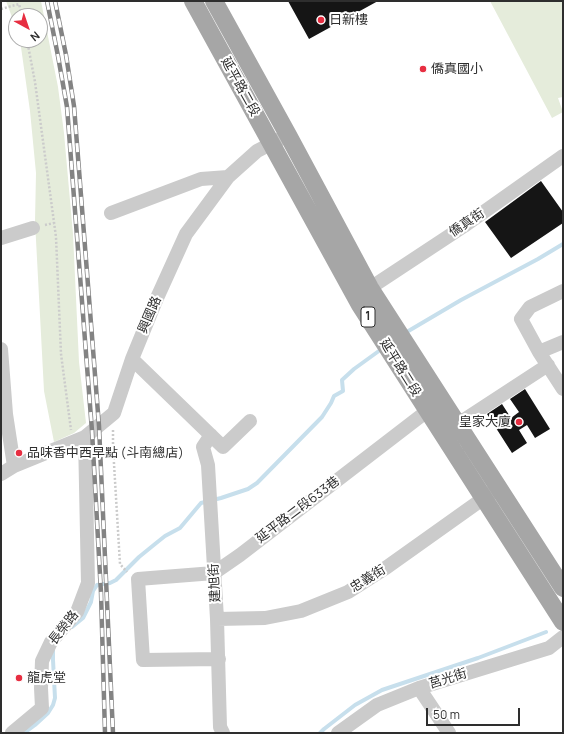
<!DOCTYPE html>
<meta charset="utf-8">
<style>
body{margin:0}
#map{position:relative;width:564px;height:734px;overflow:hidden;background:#fff;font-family:Manrope,sans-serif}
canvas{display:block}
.frame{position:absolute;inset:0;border:2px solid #2e2e2e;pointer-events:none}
.north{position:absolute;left:8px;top:8px;width:40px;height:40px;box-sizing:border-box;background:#fff;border:1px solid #ababab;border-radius:50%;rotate:140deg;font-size:11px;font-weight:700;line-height:16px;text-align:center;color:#2e2e2e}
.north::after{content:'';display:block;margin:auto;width:14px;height:18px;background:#e72e41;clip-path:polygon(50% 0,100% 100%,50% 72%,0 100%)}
.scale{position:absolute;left:426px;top:708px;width:94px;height:18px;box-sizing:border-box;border:2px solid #2e2e2e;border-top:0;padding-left:5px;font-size:12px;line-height:14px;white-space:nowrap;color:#2e2e2e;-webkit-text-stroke:3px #fff;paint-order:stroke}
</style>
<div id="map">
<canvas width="564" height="734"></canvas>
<div class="frame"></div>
<div class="north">N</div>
<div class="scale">50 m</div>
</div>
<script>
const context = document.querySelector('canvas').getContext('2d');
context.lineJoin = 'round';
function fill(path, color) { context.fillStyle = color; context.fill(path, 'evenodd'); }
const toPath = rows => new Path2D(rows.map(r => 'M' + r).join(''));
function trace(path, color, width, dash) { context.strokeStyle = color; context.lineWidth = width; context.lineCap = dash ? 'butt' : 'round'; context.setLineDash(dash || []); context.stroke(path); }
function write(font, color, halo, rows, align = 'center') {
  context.font = font + ' Manrope,"Noto Sans TC",sans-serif'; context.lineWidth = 4; context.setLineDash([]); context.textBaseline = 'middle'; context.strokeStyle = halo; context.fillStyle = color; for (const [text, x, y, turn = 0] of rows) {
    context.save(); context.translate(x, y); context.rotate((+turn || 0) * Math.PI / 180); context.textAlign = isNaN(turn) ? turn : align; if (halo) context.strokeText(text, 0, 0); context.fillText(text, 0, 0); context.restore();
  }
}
const green = toPath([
 [6,1,41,1,58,87,64,133,73,234,79,362,86,423,74,433,54,442,44,391,35,221,36,173,30,111,20,40,40,40,40,16,16,16,16,28],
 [490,1,563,1,563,97,558,98,563,112,552,118]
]);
const stream = toPath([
 [405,333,461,300,538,259,563,244],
 [72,627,83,618,91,602,93,591,97,585,110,583,116,580,139,557,155,544,165,536,180,528,201,503,221,498,248,489,257,483,322,417,331,403,334,396,343,391,342,380,354,369,383,348],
 [24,733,35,725,48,713,53,705,55,698,53,660,53,650],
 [320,733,324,729,355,705,382,690,478,658,546,632]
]);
const building = toPath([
 [288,1,378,1,309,39],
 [541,181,563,212,563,223,511,258,485,222],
 [525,389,550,429,535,438,527,425,519,430,527,443,512,453,487,414,502,404,511,418,519,412,510,399]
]);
const path = toPath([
 [1,9,19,4,22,16],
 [27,40,35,82,56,237,61,354,71,430],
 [45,225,54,223],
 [113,430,113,447,120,564,127,572]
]);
const minor = toPath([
 [111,213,201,179,228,177],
 [1,238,33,228],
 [370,288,464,226,563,156],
 [563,291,530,307,521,319,539,352,563,389],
 [1,349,6,414,14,466],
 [539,352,563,342],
 [132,359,223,447,250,421],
 [450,429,548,365],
 [211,435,203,447,208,465,217,619,220,727,223,733],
 [1,474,14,466,85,437,114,413,132,359,157,298,186,234,228,177,257,151,288,135],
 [217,619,265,618,301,611,348,592,387,567,491,493],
 [219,659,143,660,138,579,214,573,240,555,435,405],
 [419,688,449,733],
 [12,733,42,708,41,688,42,661,51,642,77,612,88,583,85,437],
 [338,733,377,705,419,688,549,648,563,637]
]);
const major = toPath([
 [193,1,360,305,563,622],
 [214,1,288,135,370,288,563,588]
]);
const rail = toPath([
 [47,1,58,56,67,107,92,431,101,593,105,733],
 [55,1,66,55,74,106,99,426,113,733]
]);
const markers = [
 [321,20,4,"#e72e41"],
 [423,69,4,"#e72e41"],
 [519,422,4,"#e72e41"],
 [19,453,4,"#e72e41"],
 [19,678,4,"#e72e41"]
];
const shields = [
 [368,317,14]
];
const shieldNames = [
 ["1",368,317]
];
const poiNames = [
 ["日新樓",329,20],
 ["僑真國小",431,69],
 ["皇家大廈",511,422,"right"],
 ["品味香中西早點 (斗南總店)",27,453],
 ["龍虎堂",27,678]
];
const streetNames = [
 ["延平路二段",240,87,61],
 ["僑真街",467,223,-34],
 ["興國路",150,315,-67],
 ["延平路二段",400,368,58],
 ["延平路二段633巷",298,510,-37],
 ["忠義街",368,579,-32],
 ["建旭街",215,583,-93],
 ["長榮路",64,628,-52],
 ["莒光街",448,679,-17]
];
fill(green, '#e5ecdb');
trace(stream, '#c7dfec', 4);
fill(building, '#151515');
trace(path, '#cbcbcb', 2.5, [2, 2]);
trace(minor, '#cbcbcb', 14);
trace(major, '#a6a6a6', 18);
trace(rail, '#838383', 4.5);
trace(rail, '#fff', 3, [9]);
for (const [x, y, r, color] of markers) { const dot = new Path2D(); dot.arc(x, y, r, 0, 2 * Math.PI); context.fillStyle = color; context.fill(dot); trace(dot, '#fff', 1.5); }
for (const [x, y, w] of shields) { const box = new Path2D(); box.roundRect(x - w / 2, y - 10, w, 20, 3); context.fillStyle = '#fff'; context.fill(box); trace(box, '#2e2e2e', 1); }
write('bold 12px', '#2e2e2e', null, shieldNames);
write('13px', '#2e2e2e', '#fff', poiNames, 'left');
write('13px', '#2e2e2e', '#fff', streetNames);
</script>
